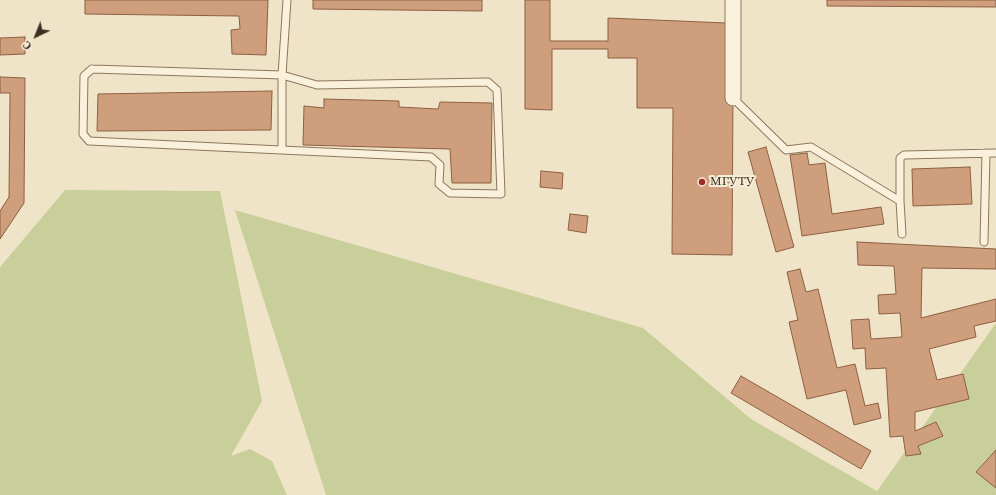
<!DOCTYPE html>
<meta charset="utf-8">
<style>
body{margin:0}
#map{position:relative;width:996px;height:495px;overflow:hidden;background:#f0e4c8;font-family:"Source Serif 4",serif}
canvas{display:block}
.north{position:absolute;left:16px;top:16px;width:40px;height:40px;-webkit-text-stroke:3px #f7eed8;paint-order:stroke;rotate:223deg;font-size:11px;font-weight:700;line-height:16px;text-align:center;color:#3d2e20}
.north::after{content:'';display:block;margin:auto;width:14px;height:18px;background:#3d2e20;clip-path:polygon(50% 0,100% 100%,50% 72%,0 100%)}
</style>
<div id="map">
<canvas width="996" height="495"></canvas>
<div class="north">С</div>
</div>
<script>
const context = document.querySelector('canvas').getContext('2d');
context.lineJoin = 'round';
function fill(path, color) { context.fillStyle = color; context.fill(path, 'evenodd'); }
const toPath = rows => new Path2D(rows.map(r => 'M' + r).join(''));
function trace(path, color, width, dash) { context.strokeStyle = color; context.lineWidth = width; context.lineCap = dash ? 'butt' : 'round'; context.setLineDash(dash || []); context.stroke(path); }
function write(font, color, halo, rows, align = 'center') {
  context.font = font + ' "Source Serif 4",serif'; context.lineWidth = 4; context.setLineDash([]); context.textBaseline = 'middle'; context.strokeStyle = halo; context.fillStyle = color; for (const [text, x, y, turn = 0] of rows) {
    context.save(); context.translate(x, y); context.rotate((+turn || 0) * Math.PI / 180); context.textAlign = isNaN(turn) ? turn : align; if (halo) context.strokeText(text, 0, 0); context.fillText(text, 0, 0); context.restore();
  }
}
const green = toPath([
 [65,190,220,191,262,401,231,456,250,449,272,461,287,495,0,495,0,267],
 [235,210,643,328,751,419,877,491,996,323,996,495,326,495]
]);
const building = toPath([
 [85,0,268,0,266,55,232,54,231,30,240,29,239,16,85,14,85,0],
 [313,0,482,0,482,11,313,9,313,0],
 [525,0,550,0,550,41,608,41,608,18,726,23,733,93,732,255,672,254,673,108,637,108,637,58,608,58,608,49,552,49,552,110,525,109,525,0],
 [827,0,996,0,996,7,827,6,827,0],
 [25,37,25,54,0,55,0,38,25,37],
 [0,77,25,78,24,203,0,239,0,211,9,197,10,93,0,93,0,77],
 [272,91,271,130,97,131,98,94,272,91],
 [324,99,399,101,399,107,438,109,440,102,492,103,491,183,452,183,450,149,303,145,304,106,324,108,324,99],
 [766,147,794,247,776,252,748,152,766,147],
 [807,153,809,165,825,163,832,214,881,207,884,224,802,236,790,155,807,153],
 [970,167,972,204,913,206,912,169,970,167],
 [541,171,563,173,562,189,540,187,541,171],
 [570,214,588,216,586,233,568,230,570,214],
 [857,242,996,249,996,269,922,268,921,318,996,299,996,321,974,326,976,337,929,349,937,380,963,374,969,399,915,412,915,431,936,422,943,436,918,446,921,454,906,456,903,436,890,437,886,368,866,369,865,348,853,349,851,320,869,319,871,339,902,337,900,313,879,314,878,295,896,294,894,266,858,265,857,242],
 [800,269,806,292,818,289,837,368,855,364,865,406,878,403,881,418,854,425,846,390,807,399,789,322,798,320,787,272,800,269],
 [741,376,871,451,861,469,731,393,741,376],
 [996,450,996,488,976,472,996,450]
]);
const service = toPath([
 [92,69,282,75,317,85,488,82,497,90,501,194,450,193,439,184,440,165,431,157,89,141,83,134,84,76,92,69],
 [733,98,786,150,811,147,900,201,902,234],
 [282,150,282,75,287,0],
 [900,201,900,158,904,155,996,153],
 [984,242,986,153]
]);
const minor = toPath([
 [733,0,733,98]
]);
const markers = [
 [702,182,4,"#9e2a2b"]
];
const poiNames = [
 ["МГУТУ",710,182]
];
fill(green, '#c9cf9b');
fill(building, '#cf9f7d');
trace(building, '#8d5f41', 1);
trace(service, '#8d765c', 9);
trace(minor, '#8d765c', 17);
trace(service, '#faf1dc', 7);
trace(minor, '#faf1dc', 15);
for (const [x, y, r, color] of markers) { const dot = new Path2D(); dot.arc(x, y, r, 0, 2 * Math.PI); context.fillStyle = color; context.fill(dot); trace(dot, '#f7eed8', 1.5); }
write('13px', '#3d2e20', '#f7eed8', poiNames, 'left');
</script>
